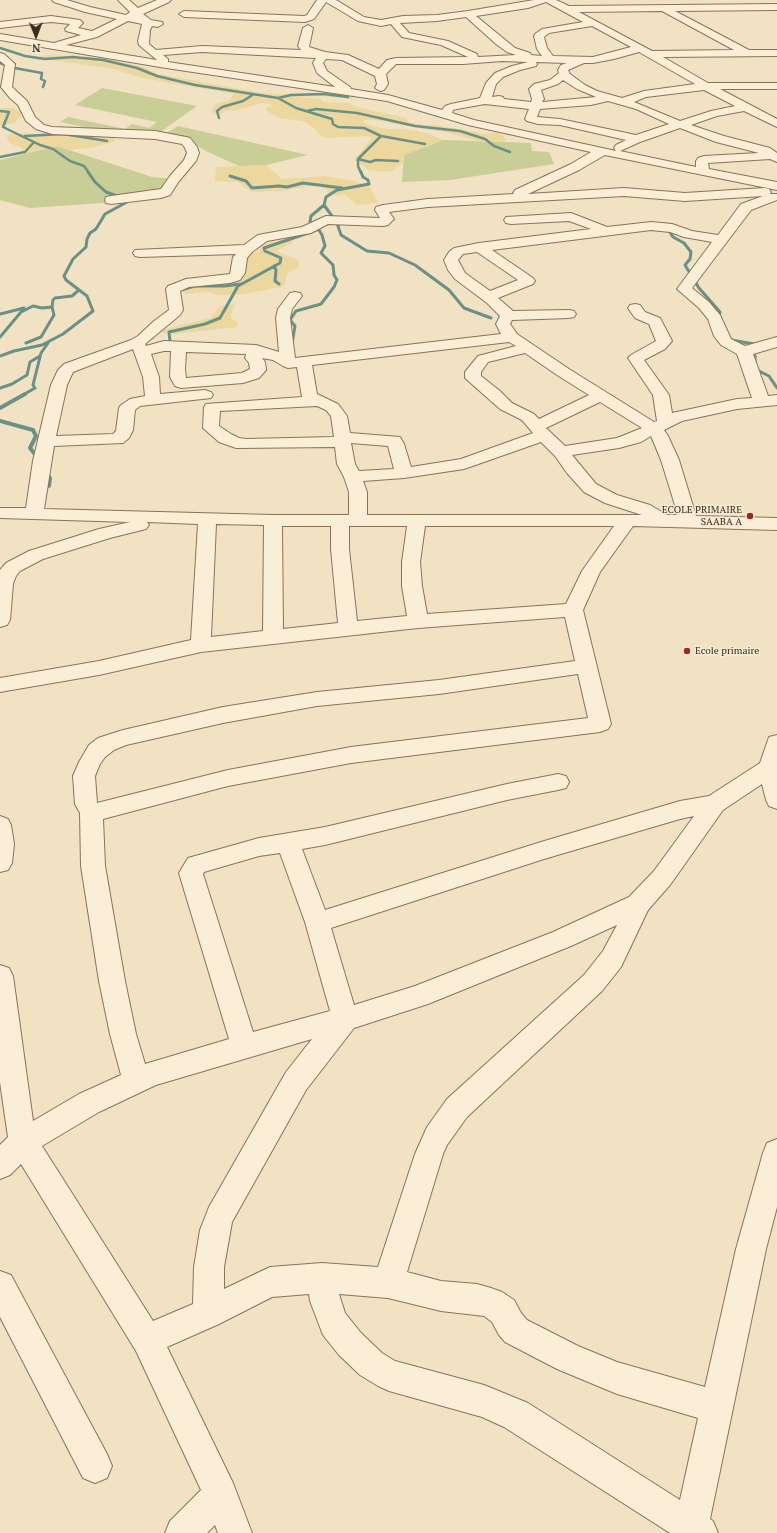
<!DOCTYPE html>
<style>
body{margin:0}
#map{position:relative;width:777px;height:1533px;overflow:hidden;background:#f0e2c3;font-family:"PT Serif",serif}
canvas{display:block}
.north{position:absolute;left:16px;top:16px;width:40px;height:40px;-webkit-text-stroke:3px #f7ecd3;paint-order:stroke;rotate:179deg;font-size:11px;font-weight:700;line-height:16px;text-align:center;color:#3a2b1e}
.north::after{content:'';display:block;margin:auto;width:14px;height:18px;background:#3a2b1e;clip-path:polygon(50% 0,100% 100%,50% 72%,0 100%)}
</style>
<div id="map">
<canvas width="777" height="1533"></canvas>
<div class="north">N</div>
</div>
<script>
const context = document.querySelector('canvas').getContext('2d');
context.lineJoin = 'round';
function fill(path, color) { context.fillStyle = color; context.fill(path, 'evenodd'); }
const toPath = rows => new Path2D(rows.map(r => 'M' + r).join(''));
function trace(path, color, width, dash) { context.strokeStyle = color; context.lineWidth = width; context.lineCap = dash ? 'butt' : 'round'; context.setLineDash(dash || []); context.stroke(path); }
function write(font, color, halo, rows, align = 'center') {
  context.font = font + ' "PT Serif",serif'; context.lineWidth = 3; context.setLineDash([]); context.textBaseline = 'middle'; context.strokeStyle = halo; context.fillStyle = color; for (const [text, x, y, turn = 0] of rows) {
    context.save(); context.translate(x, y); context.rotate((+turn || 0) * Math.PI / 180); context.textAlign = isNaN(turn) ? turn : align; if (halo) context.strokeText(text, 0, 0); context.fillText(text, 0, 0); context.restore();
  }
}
const green = toPath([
 [102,88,197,106,156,135,108,132,60,122,68,117,125,129,132,124,149,128,157,122,75,105],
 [178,126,308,155,266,165,239,166,206,151,190,141,163,135],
 [443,140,531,143,532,151,549,152,554,164,450,180,402,182,404,155],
 [57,146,152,177,174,179,167,194,117,202,30,208,0,200,0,160]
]);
const sand = toPath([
 [46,55,105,58,143,67,158,74,263,93,277,94,335,93,354,97,352,99,322,96,298,97,321,99,323,102,348,103,356,107,392,115,406,118,408,122,424,125,435,125,486,134,496,133,503,135,506,140,503,142,482,142,448,133,374,120,365,120,363,122,366,124,386,129,405,129,426,133,443,140,404,155,403,163,392,171,377,171,369,170,354,160,372,138,369,136,327,138,321,136,314,128,303,121,278,118,266,110,266,108,274,105,262,103,237,110,224,111,222,114,213,113,212,109,217,103,228,101,234,94,143,78,110,68,43,59,39,57],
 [0,108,14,108,20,111,21,116,14,123,0,126],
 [58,131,106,134,115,137,114,142,89,148,68,150,57,146,25,154,22,151,22,148,10,143,7,138,8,135,14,133,38,134],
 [266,165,282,179,325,176,355,181,370,187,378,203,357,205,344,194,338,196,326,192,328,189,314,185,282,191,253,192,237,182,215,181,216,167],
 [288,238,292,240,292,243,276,251,298,260,299,267,287,274,285,284,282,287,237,295,216,295,210,292,205,292,185,294,181,291,181,288,234,282,242,278,246,272,242,258,246,254,258,252,260,247,268,243],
 [227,304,235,305,231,314,231,318,238,323,236,327,175,334,163,333,162,331,169,328,211,318,219,307]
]);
const streamFar2 = toPath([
 [0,48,25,56,45,59,73,57,103,60,137,68,157,76,195,85,278,98,296,108,332,119,333,124,338,127,364,128,381,136,358,159,358,166,361,173],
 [0,63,9,67,42,73,41,79,45,81,43,87],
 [278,98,291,95,324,94,348,97],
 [0,111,9,112,3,127,40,145,53,149,70,161,84,166,89,173],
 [307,111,316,109,357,113,415,126,460,131,485,139,494,146,510,152],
 [219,118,217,111,222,107,243,101,254,94],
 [25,136,63,134,107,141],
 [381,136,425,144],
 [0,157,25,152,34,142],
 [358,159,370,162,376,160,398,161]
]);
const streamFar1 = toPath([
 [361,172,363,177,368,180,369,184,337,190,326,197,324,205,337,223,341,235,367,251,389,253,415,265,449,290,464,308,491,318],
 [230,176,246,181,252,188,279,186,287,187,303,183,342,188],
 [668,229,673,237,684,243,691,252,690,259,685,265,699,288,720,312,718,320],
 [274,266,276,270,275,281,279,284],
 [184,289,195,286,225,286,241,284],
 [0,314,24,308],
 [0,337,21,312,33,306,42,308,52,307,53,300,55,298,72,296,79,290],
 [731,340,760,345],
 [26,343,41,337,54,315,52,307],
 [292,344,295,326,290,320,296,311,321,304,334,287,337,280,334,275,333,265,321,253,325,246,322,235,319,230,313,229],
 [173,346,170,342,169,332,205,324,220,318,238,286,280,263,281,258,265,251,264,248,314,231,310,222,311,216,324,205],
 [749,351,755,356,755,369,769,376,777,388],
 [0,356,14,351,42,345,63,334,93,311,87,296,66,280,64,276,73,259,86,247,87,239,90,233,96,229,105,214,127,202,123,198,106,192,95,182,88,172],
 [0,388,12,384,27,375,30,362,40,356],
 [23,395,35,388,33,385,41,353,48,343]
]);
const stream = toPath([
 [0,408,25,394],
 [0,421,33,430,36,436,30,448,38,458],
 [46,472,50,478,49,486]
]);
const minor = toPath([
 [52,0,67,0,90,7,126,15,130,12,118,0,129,0,138,8,157,0,171,0,169,2,143,14,151,20,162,22,163,24,158,27,152,26,150,30,149,44,156,50,202,46,301,50,298,46,303,28,308,25,313,28,309,47,325,52,348,55,379,69,387,60,396,58,468,57,441,45,402,37,391,24,381,26,358,21,326,2,314,19,305,22,184,17,179,14,184,11,304,16,307,15,317,0,336,0,364,17,381,20,403,16,437,15,468,11,534,0,556,0,569,6,777,4,777,10,675,11,749,50,777,50,777,56,663,57,708,83,777,83,777,89,720,89,777,119,777,127,744,111,717,116,691,125,724,136,770,148,777,153,777,162,770,159,708,163,709,169,777,182,777,190,605,155,579,170,528,194,624,188,685,193,765,188,769,189,771,192,770,194,777,194,777,200,751,210,692,288,709,302,720,315,731,339,745,346,777,337,777,347,753,354,768,396,777,395,777,405,737,409,682,421,664,430,668,436,679,460,696,516,777,518,777,530,633,526,600,572,583,610,611,724,608,729,600,732,351,763,228,786,103,819,105,866,125,981,136,1034,145,1064,229,1039,179,873,188,858,259,838,325,827,507,784,558,774,566,776,569,782,566,788,558,790,507,800,325,845,302,849,325,910,541,842,680,801,709,796,760,763,769,737,777,735,777,809,769,806,766,800,762,784,723,810,670,885,648,910,621,967,602,991,467,1117,447,1145,443,1154,407,1272,441,1281,477,1284,491,1288,502,1292,514,1300,521,1313,527,1320,578,1346,617,1362,705,1387,736,1249,763,1153,767,1143,777,1139,777,1207,766,1249,710,1519,713,1521,718,1533,670,1533,504,1427,482,1417,389,1391,378,1386,360,1375,339,1355,323,1335,310,1301,309,1294,272,1297,219,1324,167,1347,233,1483,252,1533,218,1533,215,1525,207,1533,165,1533,170,1521,201,1490,136,1351,21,1164,10,1175,0,1179,0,1145,8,1137,0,1082,0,965,9,968,13,976,33,1121,79,1094,121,1075,110,1034,99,981,81,866,80,813,75,804,73,776,79,762,89,745,98,738,123,730,223,707,317,692,439,680,575,661,565,617,418,628,201,652,99,675,0,692,0,678,99,661,191,640,198,524,147,522,149,525,146,529,110,538,43,559,20,571,16,576,13,584,10,620,7,625,0,627,0,570,6,563,29,551,99,529,130,522,0,518,0,508,26,508,33,461,51,385,58,370,64,364,131,340,138,336,154,321,169,310,166,289,168,286,186,279,230,274,233,257,236,254,140,257,135,256,133,253,135,250,244,245,258,235,302,227,326,216,380,218,375,210,376,207,383,205,428,199,514,194,513,193,515,190,571,164,591,152,468,125,387,101,166,68,0,40,0,34,54,43,81,35,66,31,65,29,70,24,51,22,0,28,0,22,51,16,80,20,83,23,78,28,92,31,117,19,85,12,54,2,52,0],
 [546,2,583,22,542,29,535,34,534,36,537,49,542,56,531,55,530,53,515,48,476,16,528,8,546,2],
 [662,11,734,50,652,51,579,12,662,11],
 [466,17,496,44,507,52,516,55,478,57,477,54,448,41,409,33,400,23,437,21,466,17],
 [128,21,142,24,138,41,139,45,157,60,66,45,97,37,128,21],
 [592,26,631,47,593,57,553,56,547,48,544,37,549,33,592,26],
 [202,52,316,58,313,63,317,73,335,87,168,62,168,59,163,55,202,52],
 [639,52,695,84,644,91,622,98,597,91,585,85,570,74,568,70,584,63,593,63,614,59,639,52],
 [326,59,342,60,375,76,377,84,375,88,380,91,384,90,388,84,386,74,396,64,463,64,502,61,528,62,512,66,495,73,486,83,480,98,451,104,445,106,442,110,388,95,351,89,350,87,327,71,323,63,326,59],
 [536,62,567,63,561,65,558,70,559,73,550,80,534,84,529,89,532,99,531,102,504,99,503,97,499,96,492,97,496,84,503,77,520,70,536,66,537,64,536,62],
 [563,80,577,89,596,97,542,102,544,99,541,90,558,84,563,80],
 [704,90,735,106,711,111,680,121,634,102,646,97,704,90],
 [608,101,636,109,669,124,636,135,560,119,537,117,540,109,591,105,608,101],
 [485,104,529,109,525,119,527,121,538,124,560,125,626,140,616,145,614,148,616,151,474,120,452,113,453,110,457,109,485,104],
 [680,128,716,142,759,153,704,156,698,158,696,161,696,167,620,151,640,142,680,128],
 [624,196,685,201,763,196,741,204,718,235,692,231,672,224,651,222,607,227,571,213,506,217,504,220,506,223,511,224,569,221,591,229,479,243,454,248,449,252,444,260,448,270,455,279,487,303,500,316,496,324,501,334,295,358,290,318,292,309,302,296,300,293,295,292,290,293,278,309,276,318,279,352,256,345,164,341,146,346,145,344,180,315,183,310,180,291,189,287,230,283,240,280,245,273,247,258,252,252,267,241,311,233,328,224,383,226,388,225,394,219,389,212,428,207,624,196],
 [651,230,670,232,684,237,712,242,677,289,699,308,708,319,714,336,721,345,737,354,752,398,737,399,672,413,669,395,644,360,665,349,672,341,660,318,645,312,640,305,635,304,630,305,628,308,635,318,649,324,656,341,631,355,628,358,653,395,657,421,654,422,569,369,517,334,513,328,510,324,512,320,569,318,574,317,576,314,574,311,569,310,513,311,498,298,533,284,535,281,533,278,492,250,651,230],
 [477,252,518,280,490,291,465,273,458,260,463,254,477,252],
 [509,342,516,346,478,356,465,372,465,378,500,409,522,420,533,433,461,459,411,467,404,444,400,437,350,433,347,416,338,404,317,394,312,365,509,342],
 [133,349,143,377,145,396,130,399,121,405,119,408,116,431,113,434,56,436,67,385,73,372,133,349],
 [164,351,171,351,170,377,175,386,181,388,243,383,259,378,266,370,265,362,262,358,273,360,283,366,288,368,297,367,302,397,206,404,204,407,203,428,219,442,236,448,335,447,337,464,344,477,349,492,349,515,273,515,44,509,54,446,123,443,129,438,133,430,135,410,140,406,211,398,213,395,211,392,205,390,160,394,159,377,151,354,164,351],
 [186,352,246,354,245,358,249,363,250,369,242,373,186,378,185,369,186,352],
 [525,353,557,375,589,395,539,419,534,414,512,403,500,391,481,376,481,372,488,362,525,353],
 [600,402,642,428,617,438,565,446,546,428,600,402],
 [317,406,326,410,331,416,334,437,246,439,239,438,231,434,219,426,220,411,317,406],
 [651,436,661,460,678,515,667,515,650,505,617,495,596,484,572,455,619,448,641,442,651,436],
 [541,442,555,456,567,473,584,492,605,503,642,515,367,515,367,492,363,481,404,478,464,469,541,442],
 [351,443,388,446,394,469,359,471,355,464,351,443],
 [216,524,264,525,263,631,211,637,216,524],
 [282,526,331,526,331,549,338,623,283,629,282,526],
 [349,526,407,526,402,562,402,586,407,616,357,621,349,549,349,526],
 [425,526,614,526,582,571,566,604,427,614,422,586,420,562,425,526],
 [578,674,588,718,351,747,228,770,97,803,95,776,100,764,105,757,114,750,126,745,223,723,317,706,439,694,578,674],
 [694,816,654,871,629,897,553,932,415,986,354,1005,331,928,544,859,680,819,694,816],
 [280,853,305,922,330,1011,253,1032,203,874,204,872,259,856,280,853],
 [617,925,603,951,584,975,447,1099,427,1127,415,1154,378,1267,322,1263,270,1267,224,1289,224,1267,232,1222,306,1090,354,1028,428,1004,571,946,617,925],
 [312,1039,286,1072,209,1207,200,1230,194,1267,193,1304,153,1321,42,1146,99,1112,156,1085,312,1039],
 [339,1294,388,1298,441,1311,484,1316,492,1322,499,1335,505,1342,557,1369,617,1394,698,1418,680,1500,528,1403,484,1385,395,1361,382,1353,361,1333,345,1313,339,1294],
 [0,53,4,54,15,64,12,87,27,101,35,117,44,125,52,127,155,131,186,137,190,138,197,147,199,153,196,161,179,181,170,195,161,198,111,204,106,203,105,200,106,197,111,196,161,189,170,176,184,160,187,153,185,148,182,144,155,139,52,134,36,129,26,121,18,105,10,98,1,87,5,65,0,61,0,53],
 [0,816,8,819,11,825,14,844,12,863,8,870,0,872,0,816],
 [0,1271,11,1275,107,1454,112,1466,107,1478,95,1483,83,1478,0,1317,0,1271]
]);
const markers = [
 [750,516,4,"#9b2728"],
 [687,651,4,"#9b2728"]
];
const poiNames = [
 ["ECOLE PRIMAIRE",742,510],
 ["SAABA A",742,522],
 ["Ecole primaire",695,651,"left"]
];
fill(green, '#c8ce96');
fill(sand, '#ecd79f');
trace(streamFar2, '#6b9187', 2.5);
trace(streamFar1, '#6b9187', 3);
trace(stream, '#6b9187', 4);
trace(minor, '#8a7359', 2);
fill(minor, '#faefd6');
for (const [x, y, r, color] of markers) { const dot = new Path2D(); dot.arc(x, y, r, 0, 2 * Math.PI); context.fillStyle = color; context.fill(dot); trace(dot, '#f7ecd3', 1.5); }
write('10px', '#3a2b1e', '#f7ecd3', poiNames, 'right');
</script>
